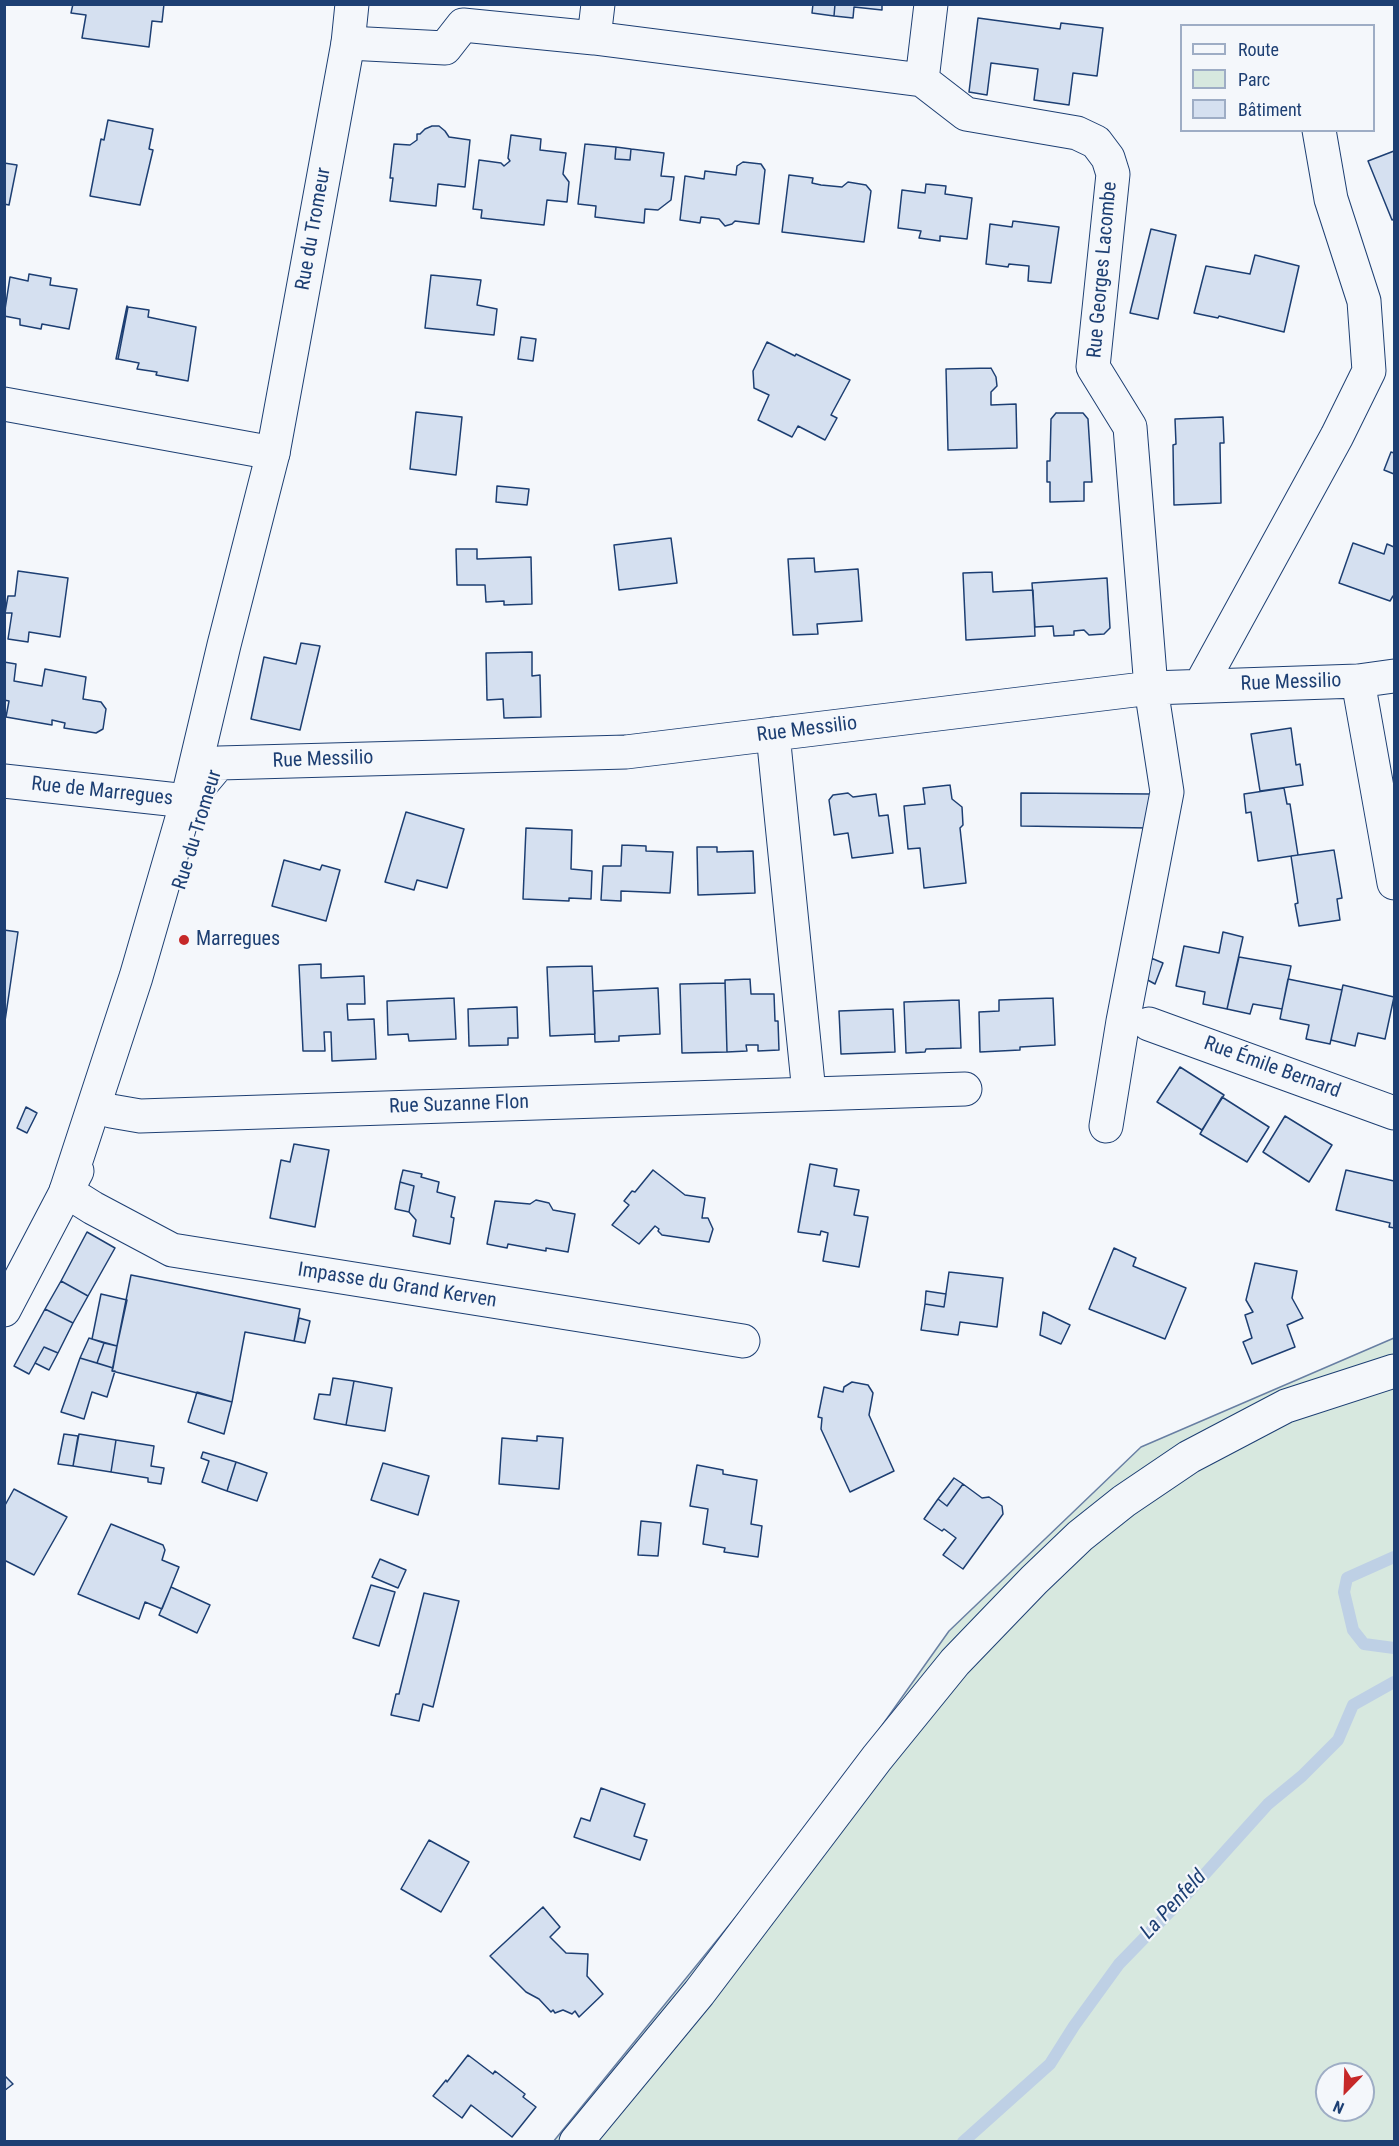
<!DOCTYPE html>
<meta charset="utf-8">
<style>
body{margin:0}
#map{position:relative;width:1399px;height:2146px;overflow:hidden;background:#f4f7fb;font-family:"Roboto Condensed",sans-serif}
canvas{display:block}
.frame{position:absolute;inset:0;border:6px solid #1d3f73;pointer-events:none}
.legend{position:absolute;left:1180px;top:24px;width:195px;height:108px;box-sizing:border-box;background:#f4f7fb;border:2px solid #9eadc5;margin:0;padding:8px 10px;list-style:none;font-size:18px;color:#1d3f73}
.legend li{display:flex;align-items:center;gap:12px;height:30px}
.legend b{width:30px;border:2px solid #9eadc5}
.north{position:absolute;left:1315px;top:2062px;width:60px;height:60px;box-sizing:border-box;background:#f4f7fb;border:2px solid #9eadc5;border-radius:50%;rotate:203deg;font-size:16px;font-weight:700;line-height:24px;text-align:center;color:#1d3f73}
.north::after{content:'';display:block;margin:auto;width:21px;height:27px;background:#c62828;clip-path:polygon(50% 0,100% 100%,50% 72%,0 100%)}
</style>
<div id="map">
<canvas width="1399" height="2146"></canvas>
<div class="frame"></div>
<ul class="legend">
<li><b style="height:8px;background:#f4f7fb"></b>Route</li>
<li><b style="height:16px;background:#d7e8df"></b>Parc</li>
<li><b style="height:16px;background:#d5e0f0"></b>Bâtiment</li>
</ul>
<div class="north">N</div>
</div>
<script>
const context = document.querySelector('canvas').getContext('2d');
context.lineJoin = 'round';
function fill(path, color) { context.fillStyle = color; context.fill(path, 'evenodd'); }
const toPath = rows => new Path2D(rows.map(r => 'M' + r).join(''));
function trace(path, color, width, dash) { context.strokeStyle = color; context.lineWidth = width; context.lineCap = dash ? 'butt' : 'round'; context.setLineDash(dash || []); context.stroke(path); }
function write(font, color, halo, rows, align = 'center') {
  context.font = font + ' "Roboto Condensed",sans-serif'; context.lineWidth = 4.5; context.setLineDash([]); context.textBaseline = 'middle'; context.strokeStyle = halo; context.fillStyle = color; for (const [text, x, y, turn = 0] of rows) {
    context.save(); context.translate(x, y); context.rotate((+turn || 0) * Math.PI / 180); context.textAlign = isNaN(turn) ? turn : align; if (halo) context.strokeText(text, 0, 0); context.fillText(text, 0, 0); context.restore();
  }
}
const green = toPath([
 [1394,1338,1394,2141,553,2142,817,1817,949,1631,1141,1447,1394,1338],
 [1327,2074,1363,2074,1363,2110,1327,2110,1327,2074]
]);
const stream = toPath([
 [1394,1557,1347,1578,1344,1592,1353,1630,1364,1644,1394,1648],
 [963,2142,1050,2064,1074,2026,1119,1964,1186,1895,1268,1804,1302,1776,1338,1740,1353,1705,1394,1682]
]);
const building = toPath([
 [73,4,164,4,162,22,152,21,149,47,82,38,86,15,71,13,73,4],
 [813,4,835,4,834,16,812,13,813,4],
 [835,4,882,4,882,10,854,7,853,18,834,16,835,4],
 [978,18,1060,29,1061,23,1103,28,1097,76,1073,73,1069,105,1034,100,1038,69,991,63,987,95,969,92,978,18],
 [108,120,153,129,149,149,153,150,140,205,90,196,101,139,104,140,108,120],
 [432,126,439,126,445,131,449,137,470,140,465,187,438,184,436,206,390,201,393,178,390,178,394,144,410,145,417,140,417,134,420,134,425,129,432,126],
 [511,135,541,139,540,150,566,153,563,174,569,182,567,202,547,200,544,225,481,218,482,210,473,209,479,160,501,163,504,166,510,161,508,158,511,135],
 [585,144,616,147,615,159,630,160,631,149,664,153,661,176,674,177,671,200,658,210,645,209,644,223,595,217,596,206,578,204,585,144],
 [616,147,631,149,630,160,615,159,616,147],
 [1394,151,1394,219,1392,220,1368,161,1394,151],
 [743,162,761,164,765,170,759,224,735,221,732,224,725,226,719,219,701,217,700,223,680,220,685,176,704,179,705,171,736,175,737,166,743,162],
 [4,163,17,165,9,205,4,204,4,163],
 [789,175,813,178,812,183,821,185,842,187,848,182,866,185,871,191,864,242,782,232,789,175],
 [926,184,946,186,945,194,972,198,967,239,940,236,940,241,919,238,921,231,898,228,902,190,925,193,926,184],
 [1013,221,1059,227,1051,283,1028,281,1029,266,1009,264,1008,267,986,264,990,224,1012,227,1013,221],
 [1151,229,1176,235,1158,319,1130,313,1151,229],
 [1255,255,1299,266,1284,332,1219,316,1218,318,1194,313,1206,266,1250,274,1255,255],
 [29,274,51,278,50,285,77,289,69,329,42,324,41,329,20,325,20,319,4,316,10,277,28,281,29,274],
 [431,275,481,280,477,305,497,309,494,335,425,328,431,275],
 [127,306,128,307,118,359,116,359,127,306],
 [128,307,149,310,148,317,196,327,188,381,156,375,157,372,137,369,139,363,118,359,128,307],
 [521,337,536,339,533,361,518,359,521,337],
 [767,342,795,356,796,354,850,380,831,415,837,418,825,440,798,426,792,437,758,420,769,395,754,388,753,371,767,342],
 [991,368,996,377,997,386,991,392,991,405,1016,404,1017,448,948,450,946,369,991,368],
 [416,412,462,417,456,475,410,469,416,412],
 [1056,413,1083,413,1088,419,1092,482,1084,482,1084,501,1050,502,1050,482,1047,482,1047,461,1050,461,1051,419,1056,413],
 [1223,417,1224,443,1220,443,1221,503,1174,505,1173,445,1176,444,1175,419,1223,417],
 [1391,452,1394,453,1394,474,1384,470,1391,452],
 [497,486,529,489,527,505,496,502,497,486],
 [671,538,677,583,619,590,614,545,671,538],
 [1353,543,1384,554,1387,544,1394,547,1394,596,1393,596,1390,601,1339,583,1353,543],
 [456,549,477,549,477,559,531,557,532,604,504,605,504,601,486,602,485,585,457,585,456,549],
 [814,558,815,572,858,569,862,621,817,624,818,634,793,635,788,559,814,558],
 [18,571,68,578,60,637,29,632,28,642,8,639,12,613,5,613,8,596,15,596,18,571],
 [992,572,993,592,1033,590,1035,636,966,640,963,573,992,572],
 [1107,578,1110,628,1104,634,1089,635,1084,630,1074,631,1074,635,1054,636,1053,626,1035,627,1032,583,1107,578],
 [301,643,320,646,300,730,251,719,264,657,296,664,301,643],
 [532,652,532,676,540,675,541,717,504,718,503,699,487,700,486,653,532,652],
 [4,662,16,664,14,681,42,686,45,669,86,677,83,699,101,702,106,709,103,729,96,733,64,728,65,723,52,720,52,725,6,717,9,701,4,700,4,662],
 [1291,728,1296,765,1300,764,1303,785,1260,791,1251,734,1291,728],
 [950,785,952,799,962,807,963,825,960,828,966,883,924,888,920,848,908,849,904,806,925,804,923,788,950,785],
 [1284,788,1287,804,1290,804,1298,855,1258,861,1251,812,1246,813,1244,794,1284,788],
 [848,793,853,797,876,794,879,816,888,815,893,853,852,858,848,833,834,835,829,800,833,795,848,793],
 [1021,793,1151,794,1149,828,1021,826,1021,793],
 [406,812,464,829,447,888,417,880,414,890,385,882,406,812],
 [526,828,572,830,571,869,592,871,591,899,569,898,569,901,523,899,526,828],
 [622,845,646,846,646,851,673,852,670,893,621,891,621,901,601,900,603,866,621,866,622,845],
 [697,847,717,847,717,852,753,851,755,893,698,895,697,847],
 [1334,850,1342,898,1337,899,1340,920,1299,926,1295,904,1298,903,1291,856,1334,850],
 [284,860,320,870,322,865,340,870,326,921,272,906,284,860],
 [4,930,18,932,4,1028,4,930],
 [1223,932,1243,937,1227,1009,1203,1004,1205,992,1176,986,1184,946,1219,953,1223,932],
 [1239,957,1291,966,1282,1009,1253,1004,1250,1014,1227,1009,1239,957],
 [1151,958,1163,963,1155,984,1144,978,1151,958],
 [321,964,321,978,364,976,365,1004,347,1004,348,1020,374,1019,376,1059,332,1061,331,1032,324,1032,325,1051,303,1051,299,965,321,964],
 [592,966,595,1034,550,1036,547,967,592,966],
 [750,979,751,994,774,994,775,1021,778,1021,779,1050,758,1051,758,1045,746,1045,747,1051,727,1052,725,980,750,979],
 [1288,979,1342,990,1330,1044,1306,1039,1309,1025,1280,1019,1288,979],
 [725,983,727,1052,682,1053,680,984,725,983],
 [1343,985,1394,997,1385,1039,1358,1033,1355,1046,1331,1040,1343,985],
 [658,988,660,1034,619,1036,619,1041,595,1042,593,991,658,988],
 [454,998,456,1039,409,1041,408,1034,388,1035,387,1001,454,998],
 [1053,998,1055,1045,1020,1047,1020,1050,980,1052,979,1012,999,1011,999,1000,1053,998],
 [959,1000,961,1048,926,1049,925,1052,906,1053,904,1002,959,1000],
 [517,1007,518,1038,508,1038,508,1045,469,1046,468,1009,517,1007],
 [893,1009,895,1052,841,1054,839,1011,893,1009],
 [1180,1067,1224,1095,1202,1130,1157,1102,1180,1067],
 [1222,1097,1269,1127,1247,1162,1200,1134,1222,1097],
 [26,1107,37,1113,27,1133,17,1128,26,1107],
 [1285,1116,1332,1145,1309,1182,1263,1152,1285,1116],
 [294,1144,329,1150,315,1227,270,1218,281,1160,290,1162,294,1144],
 [810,1164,837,1169,834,1186,859,1190,854,1215,868,1217,859,1267,823,1261,828,1233,821,1231,820,1235,798,1232,810,1164],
 [403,1170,422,1174,421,1177,439,1182,437,1192,455,1197,451,1217,454,1218,450,1244,413,1236,416,1220,409,1212,414,1186,400,1182,403,1170],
 [653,1170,685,1195,705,1198,702,1218,708,1218,713,1229,709,1242,662,1235,658,1231,659,1229,655,1226,639,1244,612,1225,629,1205,624,1201,632,1191,635,1192,653,1170],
 [1346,1170,1394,1181,1394,1228,1389,1227,1390,1223,1336,1210,1346,1170],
 [400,1182,414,1186,409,1212,395,1209,400,1182],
 [536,1200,549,1203,553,1210,575,1214,568,1252,546,1248,546,1251,508,1244,507,1248,487,1244,495,1201,530,1204,536,1200],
 [87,1232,115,1248,88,1296,61,1281,87,1232],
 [1114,1248,1136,1258,1133,1266,1186,1288,1165,1339,1089,1309,1114,1248],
 [1255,1263,1297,1271,1292,1298,1303,1318,1287,1325,1295,1347,1252,1364,1243,1342,1252,1338,1245,1315,1253,1312,1246,1300,1255,1263],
 [949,1272,1003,1278,997,1327,960,1322,958,1335,921,1330,925,1304,944,1307,949,1272],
 [131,1275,300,1309,294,1341,245,1332,232,1402,112,1371,131,1275],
 [61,1281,88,1296,73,1323,45,1309,61,1281],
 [926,1291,946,1294,944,1307,925,1304,926,1291],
 [101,1294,127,1300,117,1346,92,1339,101,1294],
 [45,1309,73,1323,58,1353,44,1347,29,1374,14,1366,45,1309],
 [1043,1312,1070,1325,1061,1344,1040,1335,1043,1312],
 [299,1318,310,1321,305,1343,294,1341,299,1318],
 [89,1338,104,1343,97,1363,80,1358,89,1338],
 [104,1343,117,1346,113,1368,97,1363,104,1343],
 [44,1347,58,1353,49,1370,35,1363,44,1347],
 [80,1358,113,1368,112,1371,115,1371,107,1397,92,1392,84,1419,61,1412,80,1358],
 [333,1378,354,1381,346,1425,314,1419,319,1394,330,1395,333,1378],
 [354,1381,392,1388,385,1431,346,1425,354,1381],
 [852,1382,868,1385,873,1393,869,1415,894,1471,850,1492,821,1429,822,1418,818,1417,824,1387,843,1392,844,1387,852,1382],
 [197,1392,232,1402,224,1434,188,1422,197,1392],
 [64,1434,78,1436,73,1466,58,1464,64,1434],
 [79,1434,116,1440,111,1472,73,1466,79,1434],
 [537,1436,563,1438,559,1489,499,1484,502,1438,537,1441,537,1436],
 [116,1440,154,1446,151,1466,164,1468,161,1484,148,1482,148,1478,111,1472,116,1440],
 [203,1452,236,1462,227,1491,202,1482,209,1461,201,1458,203,1452],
 [236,1462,267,1473,257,1501,227,1491,236,1462],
 [383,1463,429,1476,418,1515,371,1500,383,1463],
 [697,1465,723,1470,723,1474,757,1480,751,1524,762,1526,758,1557,724,1552,725,1548,703,1544,708,1509,690,1506,697,1465],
 [954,1478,963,1484,947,1506,938,1499,954,1478],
 [963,1484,982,1498,989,1497,1002,1506,1003,1514,963,1569,943,1555,956,1538,944,1529,942,1531,924,1519,938,1499,947,1506,963,1484],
 [14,1489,67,1517,34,1575,4,1560,4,1507,14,1489],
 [641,1521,661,1523,658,1556,638,1555,641,1521],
 [111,1524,163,1545,165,1550,162,1560,179,1567,162,1609,145,1602,139,1619,78,1594,111,1524],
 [380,1559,406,1570,398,1588,372,1577,380,1559],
 [371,1585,395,1592,379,1646,353,1638,371,1585],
 [171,1587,210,1605,197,1633,159,1615,171,1587],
 [424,1593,459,1601,433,1707,423,1704,419,1721,391,1715,396,1694,399,1694,424,1593],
 [601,1788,645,1804,634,1836,647,1840,640,1860,574,1837,581,1818,590,1821,601,1788],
 [429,1840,469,1862,441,1912,401,1889,429,1840],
 [543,1907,560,1927,550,1937,566,1953,588,1954,587,1976,603,1994,579,2017,575,2011,572,2014,563,2010,555,2013,553,2010,551,2012,539,1999,526,1992,490,1956,543,1907],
 [468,2055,493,2074,495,2071,525,2094,523,2097,536,2107,512,2137,471,2105,462,2118,433,2096,446,2080,447,2082,468,2055],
 [4,2075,13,2084,4,2091,4,2075]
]);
const street = toPath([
 [594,38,598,4],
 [348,43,445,48,463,25,594,38,922,80,966,114,1077,133,1096,142,1108,158,1113,174,1093,367,1130,427,1151,688,1167,792,1123,1021,1106,1126],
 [922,80,931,4],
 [4,404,273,453],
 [1358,681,1394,883],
 [1200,686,1337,436,1369,371,1364,301,1331,199,1319,130],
 [773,734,809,1093],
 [4,781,187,801,219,763,626,752,1151,688,1358,681,1394,676],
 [1149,1024,1394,1113],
 [111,1111,140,1116,965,1089],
 [66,1191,93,1208,172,1250,743,1341],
 [576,2142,699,1993,877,1758,955,1662,1034,1580,1080,1536,1124,1501,1189,1457,1286,1406,1394,1371]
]);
const secondary = toPath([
 [66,1191,136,977,187,801,224,645,273,453,348,43,352,4],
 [4,1310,77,1171]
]);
const markers = [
 [184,940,6,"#c62828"]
];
const streetNames = [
 ["Rue du Tromeur",314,229,-80],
 ["Rue Georges Lacombe",1103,270,-85],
 ["Rue Messilio",1291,683,-2],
 ["Rue Messilio",807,730,-7],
 ["Rue Messilio",323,760,-2],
 ["Rue de Marregues",102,792,6],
 ["Rue du Tromeur",198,830,-73],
 ["Rue Émile Bernard",1272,1068,20],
 ["Rue Suzanne Flon",459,1105,-2],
 ["Impasse du Grand Kerven",397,1286,9]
];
const poiNames = [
 ["Marregues",196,940]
];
const waterNames = [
 ["La Penfeld",1174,1905,-47]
];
fill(green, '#d7e8df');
trace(green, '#687fa3', 1.5);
trace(stream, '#bed0e5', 12);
fill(building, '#d5e0f0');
trace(building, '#1d3f73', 1.5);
trace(street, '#1d3f73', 35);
trace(secondary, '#1d3f73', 35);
trace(street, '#f4f7fb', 33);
trace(secondary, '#f4f7fb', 33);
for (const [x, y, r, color] of markers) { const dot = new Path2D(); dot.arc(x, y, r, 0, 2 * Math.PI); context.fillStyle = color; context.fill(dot); trace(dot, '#f4f7fb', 2); }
write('20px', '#1d3f73', '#f4f7fb', streetNames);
write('20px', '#1d3f73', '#f4f7fb', poiNames, 'left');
write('italic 21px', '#1d3f73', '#f4f7fb', waterNames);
</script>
